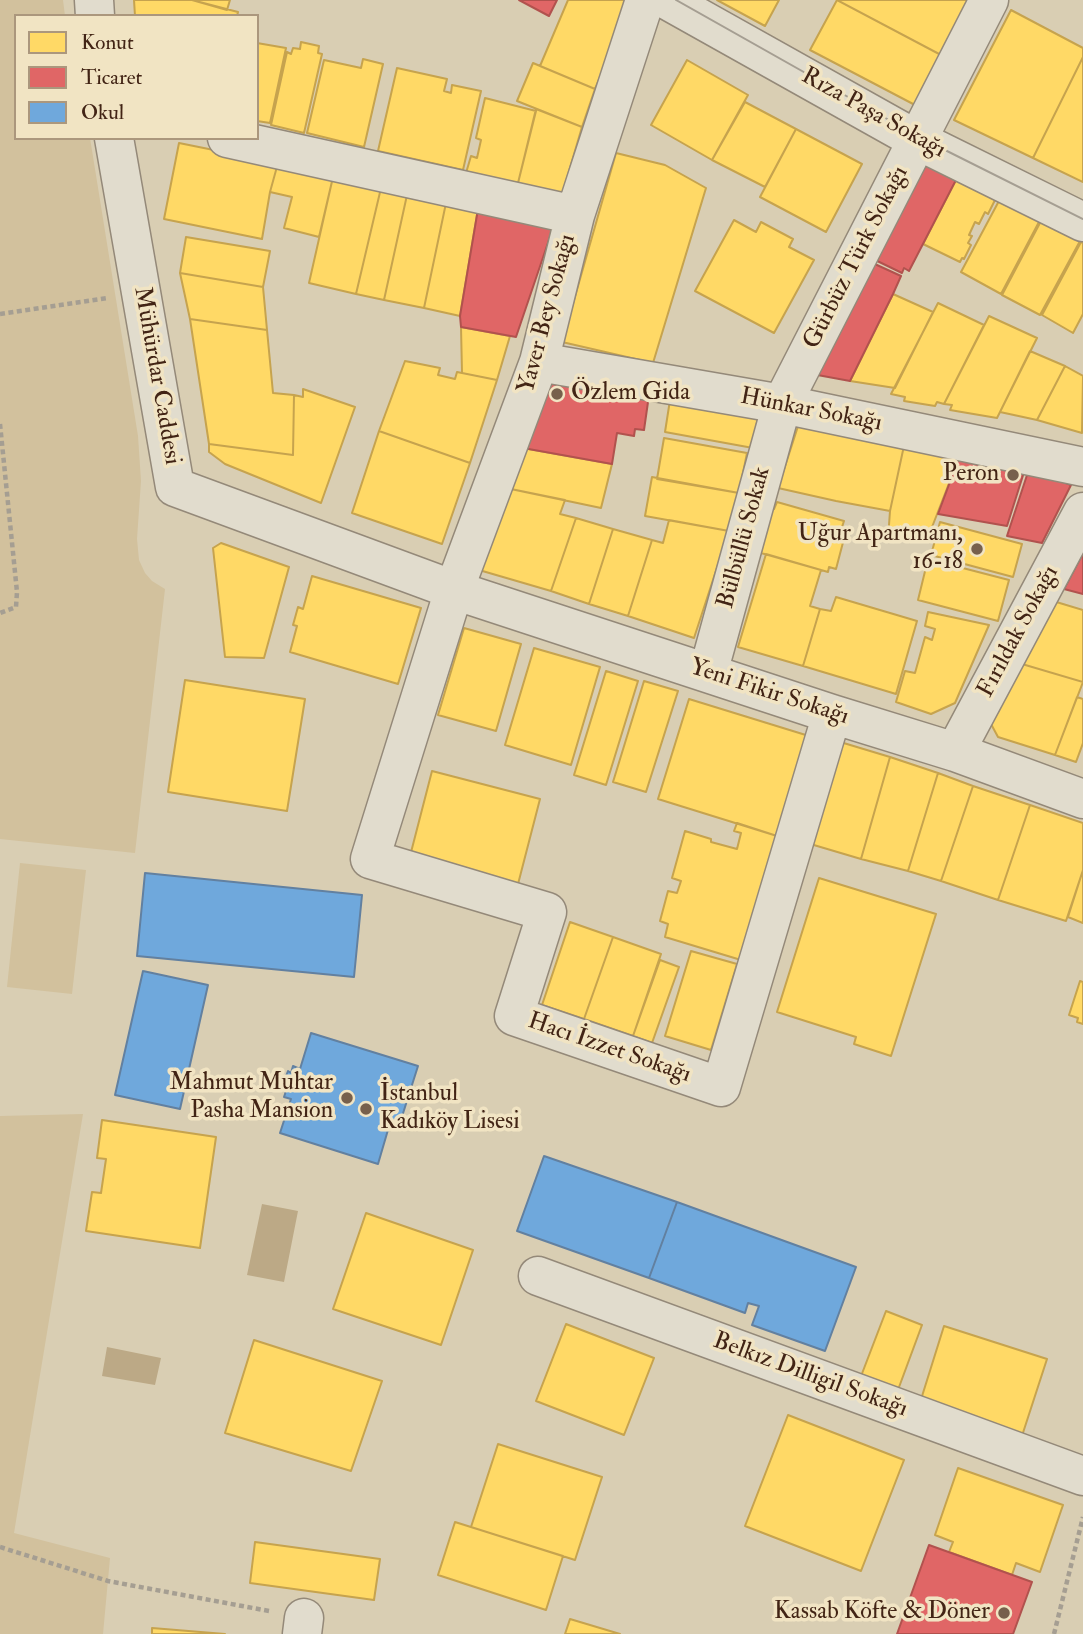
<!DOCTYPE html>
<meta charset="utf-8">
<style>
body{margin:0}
#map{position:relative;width:1083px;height:1634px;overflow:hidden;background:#d9ceb3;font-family:"IM FELL Double Pica",serif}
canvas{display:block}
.legend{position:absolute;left:14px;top:14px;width:245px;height:126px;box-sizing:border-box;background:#f1e4c3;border:2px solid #ab977d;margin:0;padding:9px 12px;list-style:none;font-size:21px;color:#422415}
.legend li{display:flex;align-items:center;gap:14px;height:35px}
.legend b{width:35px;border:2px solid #ab977d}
</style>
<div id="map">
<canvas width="1083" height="1634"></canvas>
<ul class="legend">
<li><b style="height:19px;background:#ffd966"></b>Konut</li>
<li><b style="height:19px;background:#e06666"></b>Ticaret</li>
<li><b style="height:19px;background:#6fa8dc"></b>Okul</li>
</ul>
</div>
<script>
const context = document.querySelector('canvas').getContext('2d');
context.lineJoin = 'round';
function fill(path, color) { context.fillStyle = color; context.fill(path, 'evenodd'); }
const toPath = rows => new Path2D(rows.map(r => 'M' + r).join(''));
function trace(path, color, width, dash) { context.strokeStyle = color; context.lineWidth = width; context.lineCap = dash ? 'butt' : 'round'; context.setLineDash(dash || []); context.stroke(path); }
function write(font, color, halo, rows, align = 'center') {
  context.font = font + ' "IM FELL Double Pica",serif'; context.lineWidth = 7; context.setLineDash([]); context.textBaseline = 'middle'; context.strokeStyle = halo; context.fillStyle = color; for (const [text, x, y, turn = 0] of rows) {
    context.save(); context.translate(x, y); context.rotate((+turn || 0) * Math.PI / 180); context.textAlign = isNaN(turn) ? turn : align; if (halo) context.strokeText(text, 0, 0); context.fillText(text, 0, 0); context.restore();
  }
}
const green = toPath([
 [0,0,63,0,65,16,16,16,16,138,90,138,138,436,141,481,137,539,139,560,145,573,152,581,165,589,135,853,0,839],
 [20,863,86,870,72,994,7,987],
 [83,1114,14,1533,110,1558,103,1634,0,1634,0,1116]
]);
const water = toPath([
 [262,1204,298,1211,284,1282,247,1275],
 [107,1347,161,1358,155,1385,102,1376]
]);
const homes = toPath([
 [134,0,192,0,238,12,237,16,135,16,134,0],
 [192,0,230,0,227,10,192,0],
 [568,0,633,0,595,89,540,66,568,0],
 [717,0,779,0,765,26,717,0],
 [837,0,941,55,915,105,810,50,837,0],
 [837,0,971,0,941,55,837,0],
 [1011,10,1083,48,1083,57,1033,158,954,120,1011,10],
 [301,42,319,46,318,53,322,54,304,133,271,125,287,52,291,54,293,48,300,49,301,42],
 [257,43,286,48,270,123,257,121,257,43],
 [1083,57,1083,182,1033,158,1083,57],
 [363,59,383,64,364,147,307,133,324,60,361,68,363,59],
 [687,60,748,95,712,160,651,125,687,60],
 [533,63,595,89,582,127,517,101,533,63],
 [397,68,447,79,444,91,451,93,452,85,481,91,463,170,378,151,397,68],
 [485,98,536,111,518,183,466,173,471,156,477,158,481,140,476,138,485,98],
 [745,102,796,129,765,187,712,160,745,102],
 [536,109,582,127,562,195,518,183,536,109],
 [796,129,862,164,826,232,760,197,796,129],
 [179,143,278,163,270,192,262,239,164,219,179,143],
 [616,153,665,165,706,188,653,363,562,342,616,153],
 [278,163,333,177,319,237,284,228,292,197,270,192,278,163],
 [958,176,997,196,988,214,985,212,979,224,975,222,969,235,972,236,968,243,971,245,964,259,962,258,960,262,923,244,958,176],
 [333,177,381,188,356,294,309,283,333,177],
 [381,188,407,195,384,300,356,294,381,188],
 [407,195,446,203,424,308,384,300,407,195],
 [1000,199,1040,220,1001,294,961,272,1000,199],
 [446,203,478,209,460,316,424,308,446,203],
 [734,220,756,232,761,222,793,239,789,247,814,260,774,333,695,291,734,220],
 [1041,221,1080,241,1040,315,1002,295,1041,221],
 [186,237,270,251,263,287,180,273,186,237],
 [1081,242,1083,243,1083,314,1073,333,1042,315,1081,242],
 [180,273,263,287,267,330,190,319,180,273],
 [893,294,933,312,895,388,850,381,893,294],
 [938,303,984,325,944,404,937,402,935,406,904,401,905,397,891,394,938,303],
 [989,316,1037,338,997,418,950,410,952,405,944,404,989,316],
 [190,319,267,330,273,393,294,395,293,455,209,444,190,319],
 [461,327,510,336,497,380,462,373,461,327],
 [1030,351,1065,366,1037,420,1000,412,1030,351],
 [405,361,440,368,438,375,455,379,457,372,497,380,470,463,379,431,405,361],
 [1065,366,1083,376,1082,433,1037,420,1065,366],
 [303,389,355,407,321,503,225,464,209,452,209,444,293,455,294,395,303,397,303,389],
 [670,400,758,416,753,448,665,432,670,400],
 [800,420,905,441,890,511,836,501,778,488,800,420],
 [379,431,470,463,442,544,352,513,379,431],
 [664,438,747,453,739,493,657,479,664,438],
 [905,441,960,455,927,540,888,539,890,511,905,441],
 [523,448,612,464,601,508,506,488,523,448],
 [652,477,739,493,729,531,645,516,652,477],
 [506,488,565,500,560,514,576,518,551,591,479,570,506,488],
 [777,502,844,521,841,530,846,531,836,569,829,567,828,572,761,553,770,508,774,509,777,502],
 [576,518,613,529,589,604,551,591,576,518],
 [669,520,729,531,694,638,628,616,652,540,663,543,669,520],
 [940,522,1022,544,1013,577,931,555,940,522],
 [613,529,652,540,628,616,589,604,613,529],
 [221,543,289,567,264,658,225,657,213,548,221,543],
 [766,554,821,570,810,606,820,609,803,666,738,647,766,554],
 [928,559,1009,580,998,621,918,600,928,559],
 [312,576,421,608,398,684,290,652,297,626,293,625,298,607,303,609,312,576],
 [836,597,917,621,896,694,803,666,820,609,831,611,836,597],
 [1053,601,1083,610,1083,682,1022,664,1053,601],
 [928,612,989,625,955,703,931,714,896,702,905,671,915,673,925,637,932,640,935,629,925,626,928,612],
 [464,628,521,644,496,731,438,715,464,628],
 [534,648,600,667,571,765,505,745,534,648],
 [1022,664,1083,682,1055,755,998,737,991,724,1022,664],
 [606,671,638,681,606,785,574,775,606,671],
 [185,680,305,699,287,811,168,792,185,680],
 [644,681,678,691,646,792,613,782,644,681],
 [1077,697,1083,699,1083,743,1076,762,1055,755,1077,697],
 [689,699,809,736,777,836,658,799,689,699],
 [837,741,890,757,861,859,807,843,837,741],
 [890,757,938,773,908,871,861,859,890,757],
 [432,771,540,799,517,888,409,860,432,771],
 [938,773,973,786,941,881,908,871,938,773],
 [973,786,1030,805,998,900,941,881,973,786],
 [1030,805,1083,823,1083,870,1066,921,998,900,1030,805],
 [737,823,777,836,741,960,665,937,668,924,660,921,668,891,677,893,681,881,672,878,685,831,711,839,711,842,737,849,741,833,734,831,737,823],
 [1083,870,1083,923,1068,917,1083,870],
 [819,878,936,914,891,1056,854,1044,856,1037,777,1012,819,878],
 [570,922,613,937,584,1019,542,1005,570,922],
 [613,937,661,954,633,1036,584,1019,613,937],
 [691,951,737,964,711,1050,665,1036,691,951],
 [660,960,679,967,652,1043,633,1036,660,960],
 [1080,981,1083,982,1083,1024,1077,1022,1078,1018,1069,1015,1080,981],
 [102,1120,216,1137,200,1248,86,1231,92,1192,101,1193,106,1159,97,1158,102,1120],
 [366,1213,473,1250,441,1345,333,1309,366,1213],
 [886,1311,922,1325,895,1398,858,1384,886,1311],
 [566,1324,654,1358,624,1435,536,1401,566,1324],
 [944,1326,1047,1359,1020,1442,918,1409,944,1326],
 [254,1340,382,1381,351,1471,225,1433,254,1340],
 [788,1415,904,1460,861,1571,745,1526,788,1415],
 [498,1444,602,1477,575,1560,471,1527,498,1444],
 [958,1468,1063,1505,1040,1572,1016,1563,1012,1575,949,1552,953,1542,935,1535,958,1468],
 [455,1522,563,1556,546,1610,438,1575,455,1522],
 [255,1542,380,1559,374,1600,250,1583,255,1542],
 [570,1619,620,1634,565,1634,570,1619],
 [152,1628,225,1634,152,1634,152,1628]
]);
const shops = toPath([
 [519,0,557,0,549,16,519,0],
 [925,160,958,176,909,271,904,268,902,273,869,257,925,160],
 [478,209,553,228,516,337,461,327,460,316,478,209],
 [866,260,901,276,893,294,850,381,812,374,866,260],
 [550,380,649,395,644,430,635,429,634,436,617,433,612,464,523,448,550,380],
 [960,455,1025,469,1007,526,938,514,960,455],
 [1029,469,1071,485,1042,543,1007,536,1029,469],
 [1083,553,1083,594,1064,589,1083,553],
 [929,1545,1032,1582,1013,1634,897,1634,929,1545]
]);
const schools = toPath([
 [145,873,362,895,354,977,137,956,145,873],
 [143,971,208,985,180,1109,115,1095,143,971],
 [311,1033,418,1066,399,1126,390,1123,378,1164,280,1133,291,1099,284,1097,286,1091,278,1089,281,1080,284,1081,288,1071,291,1073,293,1066,300,1069,311,1033],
 [544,1156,677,1202,649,1278,517,1231,544,1156],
 [677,1202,856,1267,825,1351,752,1325,759,1306,748,1303,745,1313,649,1278,677,1202]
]);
const path = toPath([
 [0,314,107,298],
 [0,424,17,592,16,607,0,613],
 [0,1547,108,1581,269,1611],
 [1054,1634,1083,1517]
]);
const minor = toPath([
 [94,0,95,16],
 [645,0,575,215,539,362,454,590,370,859,547,912,514,1016,721,1087,832,714],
 [667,0,917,140,1083,222],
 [114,138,175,487,454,590,832,714,955,752,1083,799],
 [227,138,575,215],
 [539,362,782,404,1083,467],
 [708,673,782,404,989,0],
 [955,752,1083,512],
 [538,1276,1083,1476],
 [302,1634,304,1618]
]);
const tram = toPath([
 [676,0,919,137,1083,219]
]);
const markers = [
 [557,394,7,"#77604c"],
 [1013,475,7,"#77604c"],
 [977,549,7,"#77604c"],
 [347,1098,7,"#77604c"],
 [366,1109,7,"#77604c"],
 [1004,1613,7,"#77604c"]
];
const streetNames = [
 ["Rıza Paşa Sokağı",873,114,29],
 ["Gürbüz Türk Sokağı",857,258,-63],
 ["Yaver Bey Sokağı",548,314,-75],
 ["Mühürdar Caddesi",156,376,80],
 ["Hünkar Sokağı",811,411,11],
 ["Bülbüllü Sokak",745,538,-75],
 ["Fırıldak Sokağı",1019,632,-62],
 ["Yeni Fikir Sokağı",769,693,18],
 ["Hacı İzzet Sokağı",609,1049,19],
 ["Belkız Dilligil Sokağı",810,1376,20]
];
const poiNames = [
 ["Özlem Gida",571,394,"left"],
 ["Peron",999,475],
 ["Uğur Apartmanı,",963,535],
 ["16-18",963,563],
 ["Mahmut Muhtar",333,1084],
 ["Pasha Mansion",333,1112],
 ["İstanbul",380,1095,"left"],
 ["Kadıköy Lisesi",380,1123,"left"],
 ["Kassab Köfte & Döner",990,1613]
];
fill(green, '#d2c19d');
fill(water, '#bca986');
fill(homes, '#ffd966');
trace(homes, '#c6a34e', 2);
fill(shops, '#e06666');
trace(shops, '#b1524e', 2);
fill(schools, '#6fa8dc');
trace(schools, '#6280a0', 2);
trace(minor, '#948979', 41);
trace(path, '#a59e92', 4.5, [5, 3.5]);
trace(minor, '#e1dccd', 38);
trace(tram, '#a59e92', 2);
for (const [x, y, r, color] of markers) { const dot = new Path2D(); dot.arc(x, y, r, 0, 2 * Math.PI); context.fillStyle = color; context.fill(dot); trace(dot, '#f1e4c3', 2.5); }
write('24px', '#422415', '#f1e4c3', streetNames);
write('24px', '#422415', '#f1e4c3', poiNames, 'right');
</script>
